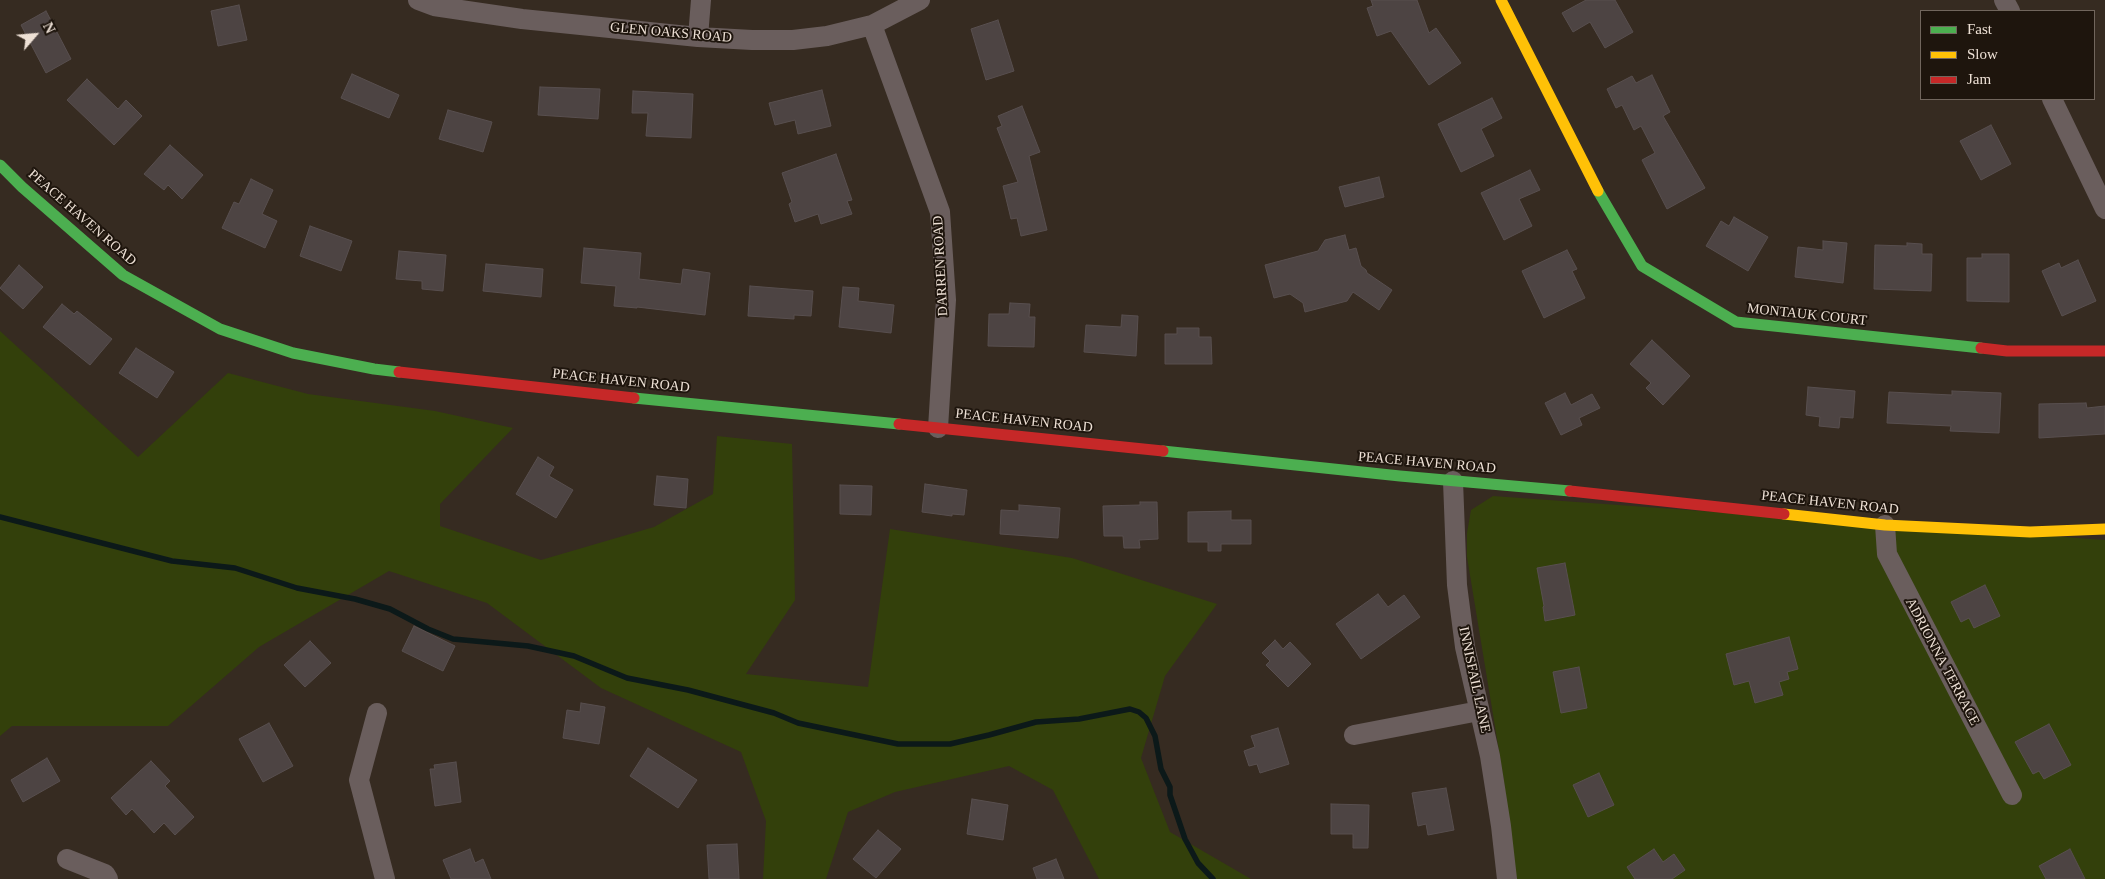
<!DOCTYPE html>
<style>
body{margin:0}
#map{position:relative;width:2105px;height:879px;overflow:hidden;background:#362b21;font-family:"Times New Roman",serif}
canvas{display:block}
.legend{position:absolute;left:1920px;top:10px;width:175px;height:90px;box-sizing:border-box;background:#1e150d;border:1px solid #71665d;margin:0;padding:6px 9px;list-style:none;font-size:15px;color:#ede0d5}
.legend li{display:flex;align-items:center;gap:10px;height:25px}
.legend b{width:25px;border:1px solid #71665d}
.north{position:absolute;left:10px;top:10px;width:50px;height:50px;-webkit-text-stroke:4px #1e150d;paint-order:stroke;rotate:63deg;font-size:14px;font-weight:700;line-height:20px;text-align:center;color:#ede0d5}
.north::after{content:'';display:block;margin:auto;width:18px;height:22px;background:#ede0d5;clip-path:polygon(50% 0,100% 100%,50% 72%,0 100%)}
</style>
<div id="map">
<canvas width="2105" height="879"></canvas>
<ul class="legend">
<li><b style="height:6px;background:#4caf50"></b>Fast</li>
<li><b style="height:6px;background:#ffc107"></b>Slow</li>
<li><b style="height:6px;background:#c62828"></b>Jam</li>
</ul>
<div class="north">N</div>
</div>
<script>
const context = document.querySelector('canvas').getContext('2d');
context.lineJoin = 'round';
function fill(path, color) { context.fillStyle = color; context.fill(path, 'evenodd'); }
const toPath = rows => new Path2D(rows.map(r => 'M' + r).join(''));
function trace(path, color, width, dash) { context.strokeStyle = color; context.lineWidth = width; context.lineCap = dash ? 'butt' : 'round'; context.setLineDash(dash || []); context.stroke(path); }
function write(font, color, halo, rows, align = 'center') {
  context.font = font + ' "Times New Roman",serif'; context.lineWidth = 4; context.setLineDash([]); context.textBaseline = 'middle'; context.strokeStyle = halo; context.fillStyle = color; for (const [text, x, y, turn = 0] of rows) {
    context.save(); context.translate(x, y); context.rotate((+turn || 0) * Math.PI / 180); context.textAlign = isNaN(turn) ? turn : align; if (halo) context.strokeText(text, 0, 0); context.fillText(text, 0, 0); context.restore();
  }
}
const green = toPath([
 [0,331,138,457,228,373,308,394,435,411,513,428,440,504,440,526,541,560,654,527,713,494,717,436,792,444,795,600,746,674,868,687,890,529,1072,558,1217,604,1165,676,1141,758,1170,832,1251,879,1099,879,1053,790,1009,766,895,792,848,812,826,879,763,879,766,821,741,752,601,688,487,603,389,571,259,647,168,726,12,726,0,736],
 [1493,496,2105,540,2105,879,1517,879,1513,875,1504,781,1467,557,1467,533,1471,510]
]);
const stream = toPath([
 [0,517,172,561,235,568,297,588,355,599,390,609,428,629,453,639,528,646,574,656,627,678,688,690,774,713,798,723,898,744,950,744,989,735,1036,722,1079,719,1130,709,1139,712,1146,718,1155,736,1161,769,1170,787,1170,795,1185,839,1198,863,1213,879]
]);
const building = toPath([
 [1371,0,1417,0,1429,33,1436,28,1461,63,1429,85,1391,31,1377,36,1367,8,1373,6,1371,0],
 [1586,0,1615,0,1633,32,1605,48,1590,22,1573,32,1562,13,1586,0],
 [239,5,247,40,218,46,211,11,239,5],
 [46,11,71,59,46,73,21,25,46,11],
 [998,20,1014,71,986,80,971,29,998,20],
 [352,74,399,95,389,118,341,98,352,74],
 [1652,75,1670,112,1663,116,1705,188,1667,209,1642,160,1655,153,1641,126,1634,130,1622,105,1616,108,1607,89,1632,76,1636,83,1652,75],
 [87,79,118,109,126,100,142,116,114,145,67,100,87,79],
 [540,87,600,89,598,119,538,115,540,87],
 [822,90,831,126,798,134,795,120,775,125,769,103,822,90],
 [633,91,693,94,691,138,646,136,648,113,632,113,633,91],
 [1492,98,1502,118,1481,129,1494,156,1461,172,1438,124,1492,98],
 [1022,106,1040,152,1029,156,1047,230,1021,236,1017,218,1011,219,1003,186,1018,182,997,128,1002,126,998,116,1022,106],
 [448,110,492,122,483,152,439,139,448,110],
 [1991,125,2011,164,1981,180,1960,141,1991,125],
 [170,145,203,175,182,199,168,185,164,190,144,174,170,145],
 [836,154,852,200,847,201,852,214,821,224,818,214,795,222,789,204,792,202,782,173,836,154],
 [1530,170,1540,190,1519,199,1532,226,1504,240,1481,193,1530,170],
 [1379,177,1384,197,1345,207,1339,187,1379,177],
 [251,179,273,190,262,214,277,221,265,248,222,228,234,202,239,204,251,179],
 [1734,217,1768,237,1748,271,1706,246,1721,221,1729,226,1734,217],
 [310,226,352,241,341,271,300,256,310,226],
 [1345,235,1349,250,1356,248,1361,266,1366,270,1367,273,1392,290,1379,310,1353,292,1347,301,1305,312,1303,303,1290,294,1274,298,1265,265,1318,251,1325,240,1345,235],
 [1823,241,1847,243,1843,283,1795,277,1798,247,1823,250,1823,241],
 [1907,243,1922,244,1922,254,1932,254,1931,291,1874,289,1875,245,1907,246,1907,243],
 [584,248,641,253,639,279,681,284,683,269,710,273,705,315,637,307,637,308,614,306,616,286,581,283,584,248],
 [1567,250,1577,269,1572,271,1585,298,1544,318,1522,271,1567,250],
 [399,251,446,255,443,291,422,289,422,281,396,279,399,251],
 [1982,254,2009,254,2009,302,1967,301,1967,258,1982,258,1982,254],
 [2078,260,2096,301,2062,316,2042,271,2059,263,2061,268,2078,260],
 [486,264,543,269,541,297,483,291,486,264],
 [19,265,43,287,23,309,0,288,19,265],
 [750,286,813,291,811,316,794,315,794,319,748,316,750,286],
 [843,287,859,288,858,301,894,305,891,333,839,327,843,287],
 [1010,303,1030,304,1029,317,1035,317,1034,347,988,346,989,314,1009,314,1010,303],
 [62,304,74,314,77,311,112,339,90,365,43,327,62,304],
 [1122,315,1138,316,1136,356,1084,352,1086,325,1121,327,1122,315],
 [1177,328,1199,328,1199,337,1211,337,1212,364,1165,364,1165,334,1177,334,1177,328],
 [1652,340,1690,376,1663,405,1646,388,1651,383,1630,364,1652,340],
 [136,348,174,372,157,398,119,373,136,348],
 [1808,387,1855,391,1853,418,1840,417,1839,428,1819,426,1820,417,1806,415,1808,387],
 [1952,391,2001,393,1999,433,1950,431,1951,426,1887,423,1889,392,1952,395,1952,391],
 [1565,393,1571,405,1592,394,1600,408,1579,418,1582,425,1561,435,1545,403,1565,393],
 [2086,403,2087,408,2105,406,2105,434,2039,438,2039,404,2086,403],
 [538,457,554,467,549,476,573,490,556,518,516,494,538,457],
 [657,476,688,479,686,508,654,505,657,476],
 [925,484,967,490,964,515,952,514,952,516,922,512,925,484],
 [840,485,872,486,871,515,840,514,840,485],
 [1140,502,1157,502,1158,539,1139,540,1140,548,1124,548,1123,536,1104,536,1103,506,1140,505,1140,502],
 [1019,505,1060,508,1058,538,1000,534,1001,510,1019,511,1019,505],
 [1231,511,1231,520,1251,520,1251,544,1221,544,1221,551,1208,551,1208,542,1188,542,1188,512,1231,511],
 [1565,563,1575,615,1545,621,1543,607,1544,606,1537,568,1565,563],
 [1985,585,2000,616,1974,628,1969,618,1961,622,1951,602,1985,585],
 [1378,594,1388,607,1404,595,1420,617,1361,659,1336,624,1378,594],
 [414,626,455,646,443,671,402,651,414,626],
 [1789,637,1798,669,1787,672,1789,679,1779,682,1783,695,1755,703,1749,681,1734,685,1726,654,1789,637],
 [1275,640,1283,649,1290,642,1311,664,1288,687,1266,665,1270,661,1262,653,1275,640],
 [310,641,331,663,305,687,284,665,310,641],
 [1579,667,1587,708,1561,713,1553,672,1579,667],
 [581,703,605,707,599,744,563,738,567,710,580,712,581,703],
 [269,723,293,766,263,782,239,739,269,723],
 [2049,724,2071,765,2044,779,2039,771,2033,774,2015,742,2049,724],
 [1278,728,1289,764,1260,773,1257,764,1249,766,1244,751,1255,747,1251,736,1278,728],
 [648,748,697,780,678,808,630,776,648,748],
 [47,758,60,781,23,802,11,780,47,758],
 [151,761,170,781,165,786,194,817,175,835,164,823,154,833,132,809,126,815,111,798,151,761],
 [456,762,461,802,435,806,430,769,435,769,434,765,456,762],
 [1599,773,1614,805,1588,817,1573,785,1599,773],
 [1446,788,1454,830,1428,835,1426,824,1418,826,1412,793,1446,788],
 [972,799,1008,805,1003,840,967,834,972,799],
 [1331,804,1369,805,1368,848,1353,848,1353,834,1331,834,1331,804],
 [878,830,901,849,876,878,853,859,878,830],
 [737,844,739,879,709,879,707,845,737,844],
 [470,849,475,863,483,859,491,879,451,879,443,860,470,849],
 [1654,849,1663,862,1674,854,1685,870,1672,879,1635,879,1627,867,1654,849],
 [2070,849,2085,879,2046,879,2039,866,2070,849],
 [1056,859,1064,879,1037,879,1033,868,1056,859]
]);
const street = toPath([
 [418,0,434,6,522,19,698,37,752,40,793,40,827,36,872,25,920,0],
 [2004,0,2010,11],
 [872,25,940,212,946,300,938,428],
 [698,37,701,0],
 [2052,99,2105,209],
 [1453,481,1457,585,1465,647,1490,756,1501,826,1507,879],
 [1885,525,1887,554,2012,795],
 [377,713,359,780,385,879],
 [1354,735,1479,711],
 [67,859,105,874,108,879]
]);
const fast = toPath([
 [0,165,22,187,123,275,220,329,293,353,374,369,399,372],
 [1598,191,1642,266,1736,322,1981,348],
 [634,398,899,424],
 [1163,451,1400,476,1570,491]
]);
const slow = toPath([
 [1501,0,1598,191],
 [1784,514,1885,525,2030,532,2105,529]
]);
const jam = toPath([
 [1981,348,2007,351,2105,351],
 [399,372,634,398],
 [899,424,1163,451],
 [1570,491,1784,514]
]);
const streetNames = [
 ["GLEN OAKS ROAD",671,33,5],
 ["PEACE HAVEN ROAD",82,218,41],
 ["DARREN ROAD",941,266,-93],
 ["MONTAUK COURT",1807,315,6],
 ["PEACE HAVEN ROAD",621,381,6],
 ["PEACE HAVEN ROAD",1024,421,6],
 ["PEACE HAVEN ROAD",1427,463,5],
 ["PEACE HAVEN ROAD",1830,503,6],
 ["ADRIONNA TERRACE",1942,662,62],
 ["INNISFAIL LANE",1474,680,78]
];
fill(green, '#33400b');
trace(stream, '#0c1919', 5.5);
fill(building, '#4d4443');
trace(building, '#584f4f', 1);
trace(street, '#6a5e5d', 20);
trace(fast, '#4caf50', 11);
trace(slow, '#ffc107', 11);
trace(jam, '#c62828', 11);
write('14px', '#ede0d5', '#1e150d', streetNames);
</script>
